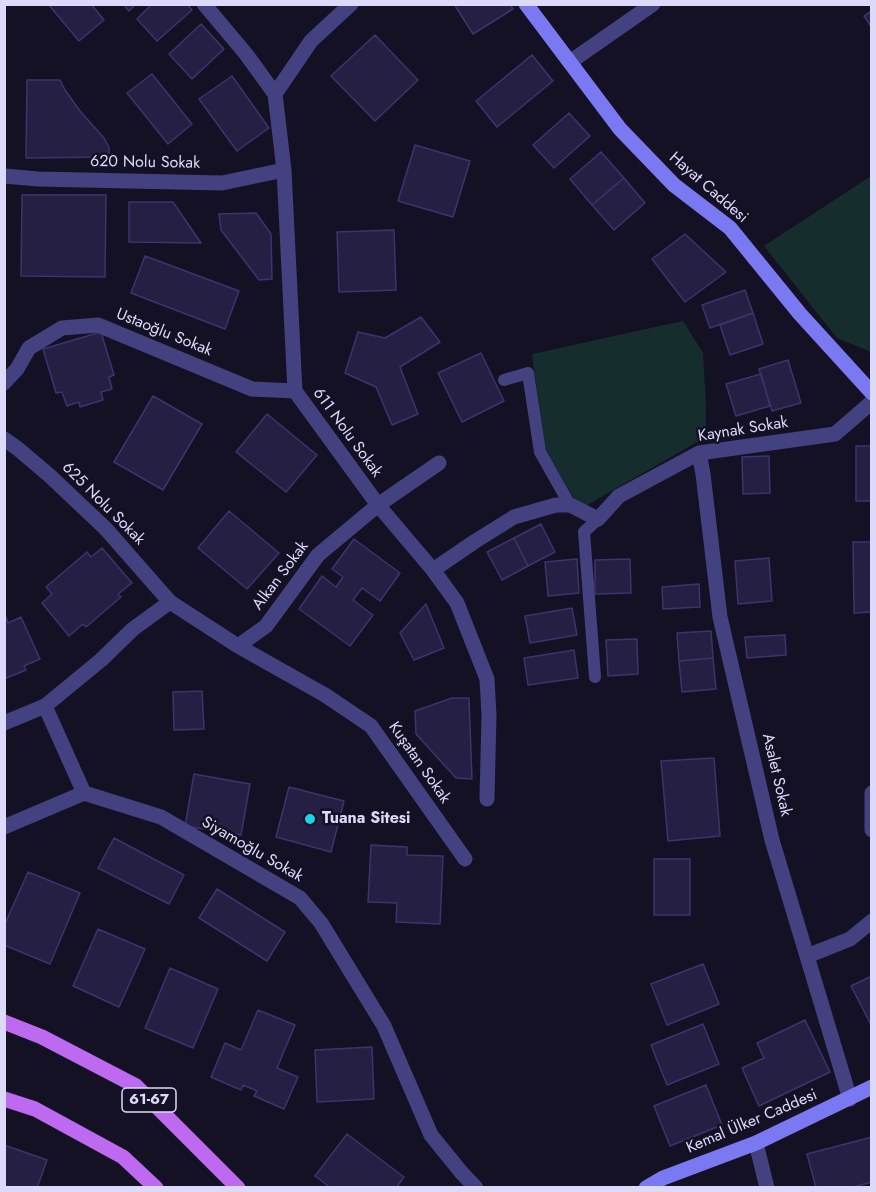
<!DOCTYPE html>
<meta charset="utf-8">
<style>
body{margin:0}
#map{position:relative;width:876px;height:1192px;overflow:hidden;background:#141125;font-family:Jost,sans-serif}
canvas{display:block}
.frame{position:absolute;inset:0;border:6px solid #dcd9fb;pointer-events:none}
</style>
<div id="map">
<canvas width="876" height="1192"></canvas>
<div class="frame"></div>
</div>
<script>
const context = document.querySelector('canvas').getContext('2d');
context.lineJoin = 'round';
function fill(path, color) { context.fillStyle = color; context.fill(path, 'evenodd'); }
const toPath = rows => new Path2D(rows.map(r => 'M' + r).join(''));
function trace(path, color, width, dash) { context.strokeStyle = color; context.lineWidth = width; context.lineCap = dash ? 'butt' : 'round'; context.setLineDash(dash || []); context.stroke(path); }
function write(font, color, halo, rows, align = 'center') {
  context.font = font + ' Jost,sans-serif'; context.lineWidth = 5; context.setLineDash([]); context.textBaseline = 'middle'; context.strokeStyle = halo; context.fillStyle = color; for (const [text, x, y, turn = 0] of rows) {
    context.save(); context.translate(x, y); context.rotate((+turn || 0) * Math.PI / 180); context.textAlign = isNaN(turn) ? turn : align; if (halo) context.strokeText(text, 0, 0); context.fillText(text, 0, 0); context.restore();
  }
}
const green = toPath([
 [871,176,871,352,837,338,764,246],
 [683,321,703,353,706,406,706,437,587,505,578,505,545,449,532,354]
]);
const building = toPath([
 [48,4,91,4,104,20,79,41,48,4],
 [123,4,136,4,129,11,123,4],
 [152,4,187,4,192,10,157,41,137,19,152,4],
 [454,4,510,4,513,9,473,34,454,4],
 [872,11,872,28,864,16,872,11],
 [201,24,224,49,192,79,169,54,201,24],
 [375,35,418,80,375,121,331,76,375,35],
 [532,55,553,81,497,127,476,101,532,55],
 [152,74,192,124,168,144,127,93,152,74],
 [232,76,269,128,237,151,199,99,232,76],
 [27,80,60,80,65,90,80,111,104,138,109,147,109,157,26,158,27,80],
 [569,113,590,136,554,168,533,145,569,113],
 [415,145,470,161,453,217,398,201,415,145],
 [601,152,624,178,592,205,570,179,601,152],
 [624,178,645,203,614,230,592,205,624,178],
 [22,195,106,195,105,277,21,276,22,195],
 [129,202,173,202,201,243,129,242,129,202],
 [256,213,271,234,272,279,259,280,221,230,219,214,256,213],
 [394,230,396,290,339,292,337,232,394,230],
 [685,234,726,272,685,302,652,259,685,234],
 [145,256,239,291,225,329,131,293,145,256],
 [745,290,753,313,710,328,702,305,745,290],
 [753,313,763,344,730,355,720,325,753,313],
 [421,317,440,342,400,367,418,414,392,425,376,387,345,373,358,332,385,338,421,317],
 [101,332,114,375,109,377,112,389,101,392,103,400,80,407,79,402,67,406,62,392,56,393,43,349,101,332],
 [481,353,504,401,462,422,438,373,481,353],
 [788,360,801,403,772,411,759,369,788,360],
 [761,374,770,406,736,416,726,384,761,374],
 [153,396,202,424,163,490,114,462,153,396],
 [267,414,317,455,286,492,236,452,267,414],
 [856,446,872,446,872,501,856,501,856,446],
 [769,456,770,493,743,494,742,457,769,456],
 [229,511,279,553,247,589,198,548,229,511],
 [541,524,555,552,528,566,514,538,541,524],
 [514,538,528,566,502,580,487,552,514,538],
 [354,539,400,573,380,601,362,588,353,600,373,615,350,646,299,609,322,576,336,587,343,577,332,569,354,539],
 [853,542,872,542,872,612,854,613,853,542],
 [102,548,132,583,118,594,121,597,86,627,83,624,69,636,42,603,52,594,46,587,87,552,91,557,102,548],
 [769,558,772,601,738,604,735,561,769,558],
 [577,559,579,593,548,596,545,562,577,559],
 [630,559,631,593,595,594,595,560,630,559],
 [699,584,700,607,663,609,662,587,699,584],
 [426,604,444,648,414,660,400,633,426,604],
 [572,608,577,635,530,643,525,616,572,608],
 [4,617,6,617,8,623,21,617,40,659,24,666,26,670,4,679,4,617],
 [711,631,713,658,679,661,677,633,711,631],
 [785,635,786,655,747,658,745,637,785,635],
 [637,639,638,674,608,676,606,640,637,639],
 [574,650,578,678,528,685,524,658,574,650],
 [713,658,716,689,682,692,679,661,713,658],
 [202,691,204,729,174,730,173,692,202,691],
 [452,698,469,698,472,779,456,778,416,734,415,711,452,698],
 [714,758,720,836,668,841,661,761,714,758],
 [194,774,250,784,241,835,185,826,194,774],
 [289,787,344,801,331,852,276,837,289,787],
 [114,838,184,875,169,904,98,868,114,838],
 [371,845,407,847,407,855,443,856,440,924,396,922,397,903,368,902,371,845],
 [654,859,690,859,690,915,654,915,654,859],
 [28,872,80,893,50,964,4,945,4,926,28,872],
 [217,889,285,932,267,961,199,918,217,889],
 [98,929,145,949,119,1007,73,986,98,929],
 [703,964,719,1004,667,1025,651,984,703,964],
 [170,968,218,989,193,1048,145,1028,170,968],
 [872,976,872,1027,851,986,872,976],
 [258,1010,295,1025,277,1068,298,1077,284,1109,254,1096,257,1091,243,1085,241,1090,211,1077,225,1043,241,1050,258,1010],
 [805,1020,830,1072,759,1106,742,1068,764,1058,757,1043,805,1020],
 [703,1024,719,1064,667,1085,651,1045,703,1024],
 [372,1047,374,1099,317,1102,315,1050,372,1047],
 [706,1085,722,1125,670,1146,654,1106,706,1085],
 [347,1134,404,1177,396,1188,331,1188,315,1176,347,1134],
 [872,1137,872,1182,849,1188,816,1188,807,1154,872,1137],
 [4,1145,47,1160,37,1188,4,1188,4,1145]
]);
const lane = toPath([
 [504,380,528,373,540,452,570,505],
 [595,677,584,532,598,519]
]);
const street = toPath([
 [204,4,246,54,275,94,284,170,295,391,378,505,433,570,457,603,487,679,489,715,487,799],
 [570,62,653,4],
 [275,94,311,41,351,4],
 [4,176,38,179,222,183,284,170],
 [4,383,17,369,29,348,62,328,98,325,252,389,295,391],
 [4,439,17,448,50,476,106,529,170,602],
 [699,453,703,474,720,617,772,840,850,1099],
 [433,570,474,542,514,517,556,505,570,505,598,519,619,496,699,453,835,434,872,402],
 [238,646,325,695,371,726,465,859],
 [45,706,84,793],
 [4,723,45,706,101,660,133,629,170,602,238,646,266,626,318,555,378,505,439,463],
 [872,793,872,830],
 [4,827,84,793,161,817,300,898,321,923,384,1026,431,1135,461,1172,476,1188],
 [807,956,850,939,872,921],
 [756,1143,767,1188]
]);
const secondary = toPath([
 [526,4,620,129,674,185,730,228,800,314,872,393],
 [646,1188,663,1178,756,1143,872,1087]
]);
const primary = toPath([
 [4,1022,42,1037,136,1086,238,1188],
 [4,1099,35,1109,123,1157,156,1188]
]);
const markers = [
 [310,819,6,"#17d5e9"]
];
const shields = [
 [149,1100,54]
];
const shieldNames = [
 ["61-67",149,1100]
];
const streetNames = [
 ["620 Nolu Sokak",145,163,1],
 ["Hayat Caddesi",708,188,41],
 ["Ustaoğlu Sokak",164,333,22],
 ["Kaynak Sokak",743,430,-9],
 ["611 Nolu Sokak",347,433,54],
 ["625 Nolu Sokak",103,504,45],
 ["Alkan Sokak",281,576,-53],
 ["Kuşatan Sokak",419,763,55],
 ["Asalet Sokak",776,775,77],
 ["Siyamoğlu Sokak",252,850,30],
 ["Kemal Ülker Caddesi",752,1122,-23]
];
const poiNames = [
 ["Tuana Sitesi",322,819]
];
fill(green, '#152e2d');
fill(building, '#261f44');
trace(building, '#3e336d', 1.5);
trace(lane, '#43417f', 12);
trace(street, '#43417f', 15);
trace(secondary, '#7b79f2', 15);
trace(primary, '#bd6af1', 15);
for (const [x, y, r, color] of markers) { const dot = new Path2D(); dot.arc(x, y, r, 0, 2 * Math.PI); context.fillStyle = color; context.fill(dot); trace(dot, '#141125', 2); }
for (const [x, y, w] of shields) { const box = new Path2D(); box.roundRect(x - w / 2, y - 12, w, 24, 4.5); context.fillStyle = '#141125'; context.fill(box); trace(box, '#dcd9fb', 1.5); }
write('bold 15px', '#dcd9fb', null, shieldNames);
write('16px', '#dcd9fb', '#141125', streetNames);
write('bold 16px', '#dcd9fb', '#141125', poiNames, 'left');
</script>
